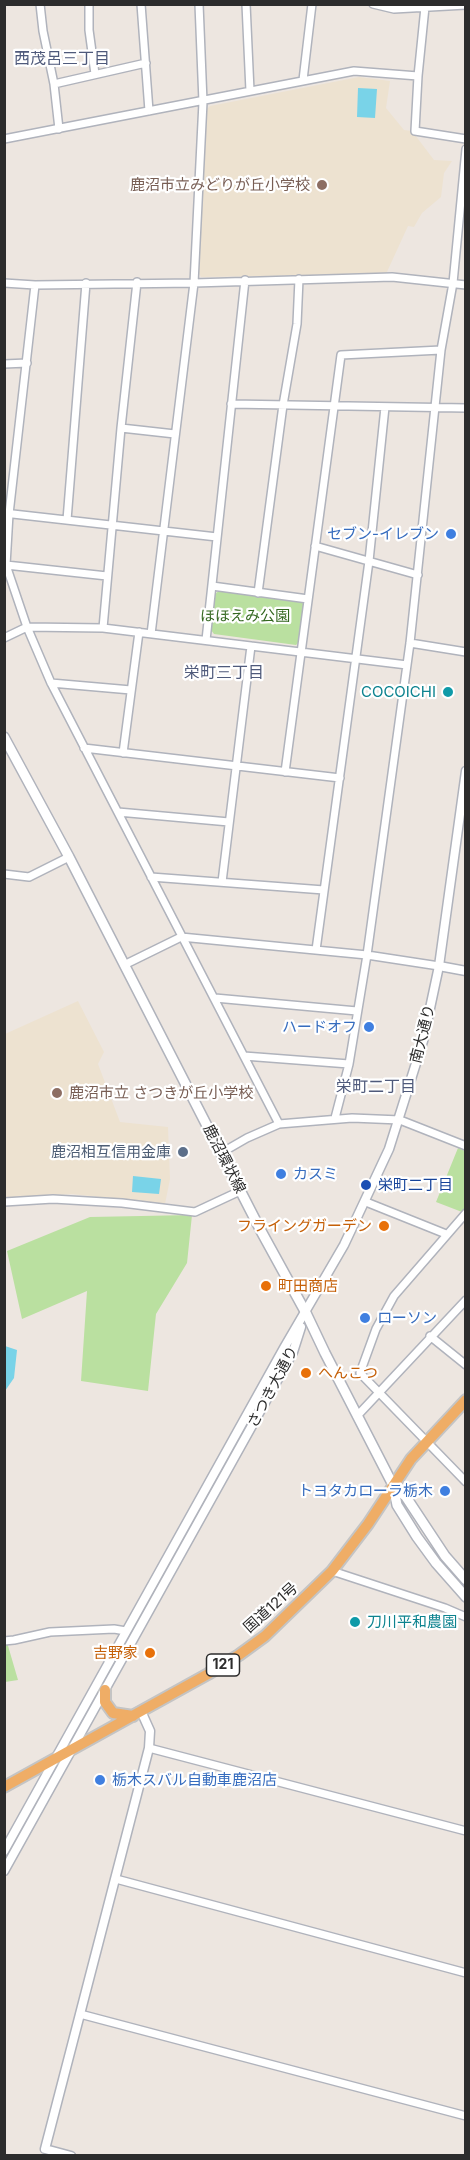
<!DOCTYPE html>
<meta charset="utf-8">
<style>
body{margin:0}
#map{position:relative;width:470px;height:2160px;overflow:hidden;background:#ede6e0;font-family:Inter,sans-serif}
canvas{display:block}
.frame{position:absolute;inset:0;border:6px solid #2c2c2c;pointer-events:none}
</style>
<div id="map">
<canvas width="470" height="2160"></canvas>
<div class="frame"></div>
</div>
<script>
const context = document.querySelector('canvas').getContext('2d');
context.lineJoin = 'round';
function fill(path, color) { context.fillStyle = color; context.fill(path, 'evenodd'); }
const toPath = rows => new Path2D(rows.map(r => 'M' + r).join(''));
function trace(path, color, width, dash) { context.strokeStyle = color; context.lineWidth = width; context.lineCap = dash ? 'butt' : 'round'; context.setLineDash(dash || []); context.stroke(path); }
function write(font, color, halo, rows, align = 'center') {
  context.font = font + ' Inter,"Noto Sans JP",sans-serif'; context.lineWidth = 4.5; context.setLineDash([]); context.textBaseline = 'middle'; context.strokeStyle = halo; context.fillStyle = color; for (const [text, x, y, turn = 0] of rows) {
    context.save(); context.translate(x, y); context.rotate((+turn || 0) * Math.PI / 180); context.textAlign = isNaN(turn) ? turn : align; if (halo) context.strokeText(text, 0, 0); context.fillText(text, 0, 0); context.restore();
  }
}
const education = toPath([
 [359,77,390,81,386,108,404,130,412,131,434,160,452,161,444,173,441,197,422,213,414,227,408,226,386,274,201,277,198,272,206,110,210,106],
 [78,1001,104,1052,98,1064,120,1122,168,1127,170,1179,165,1204,72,1194,5,1198,5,1034]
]);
const green = toPath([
 [220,590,302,602,305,607,301,640,296,645,214,634,211,630,215,594],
 [458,1148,465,1151,465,1208,462,1212,436,1202],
 [192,1215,187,1263,156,1314,148,1391,81,1381,87,1291,22,1319,7,1251,90,1217],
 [4,1632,18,1680,5,1682,4,1682]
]);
const water = toPath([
 [358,88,377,89,375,118,357,117],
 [133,1176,161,1179,159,1194,132,1192],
 [5,1346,17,1350,14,1378,5,1391]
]);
const minor = toPath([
 [40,4,43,31,54,84,59,129],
 [89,4,89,30,95,74],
 [141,4,149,111],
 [246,4,250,91],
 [373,4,394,9,466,5],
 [425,7,418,76,415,131,466,139],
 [303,80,312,4],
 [54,84,146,63],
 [4,139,354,71,418,76],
 [4,283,35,285,194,283,392,277,466,285],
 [35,285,9,514,6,565,27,627,51,683,279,1124],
 [4,364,27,363],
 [231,404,466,408],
 [121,428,175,434],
 [4,513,217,537],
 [67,520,86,283],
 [315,546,418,575],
 [6,565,107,576],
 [212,586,308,599],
 [258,593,283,405,297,324,299,279],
 [103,628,121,428,137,282],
 [151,634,194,283,203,102,199,4],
 [4,638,27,627,103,628,407,665],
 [206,640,245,280],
 [410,643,466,652],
 [51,683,131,690],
 [84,748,340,778],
 [123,753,139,632],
 [285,772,341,355,441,350],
 [118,812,229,822],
 [4,874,29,877,69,857],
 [151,877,324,890],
 [222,882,251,646],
 [316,950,369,561,385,407],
 [124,965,181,937,367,955,439,966],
 [215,998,357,1011],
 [244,1056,349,1064],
 [335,1118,349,1064,367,955,410,643,441,350,453,283,466,149],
 [221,1153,247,1138,279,1124,352,1118,400,1120,466,1146],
 [4,1202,53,1199,122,1203,195,1212,240,1191],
 [366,1202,446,1234],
 [466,1213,394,1296,376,1329,360,1373,466,1482],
 [430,1336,466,1365],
 [357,1416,466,1300],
 [332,1571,445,1608,466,1617],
 [4,1641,14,1640,50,1632,114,1629,126,1631],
 [149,1748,466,1831],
 [116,1879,466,1973],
 [80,2014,466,2116]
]);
const tertiary = toPath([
 [439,966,466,971],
 [4,1851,284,1348,344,1245,389,1149,423,1041,439,966,466,771],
 [4,1871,293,1352,301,1327],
 [71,2156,45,2149,149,1748,150,1731,141,1711]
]);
const secondary = toPath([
 [4,737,69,857,261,1231,306,1313,325,1353,393,1485,406,1497,445,1556,466,1580],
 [393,1485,397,1505,417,1537,436,1563,466,1597]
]);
const trunk = toPath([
 [105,1690,105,1702,113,1713,133,1716],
 [4,1787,208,1674,239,1655,265,1636,332,1571,368,1524,411,1459,466,1400]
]);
const markers = [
 [322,185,6,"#8d6e63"],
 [451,534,6,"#3f7fe0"],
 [448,692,6,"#0f9aa8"],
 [369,1027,6,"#3f7fe0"],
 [57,1093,6,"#8d6e63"],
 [183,1152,6,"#5c6f8a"],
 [281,1174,6,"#3f7fe0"],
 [366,1185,6,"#1a4fb4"],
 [384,1226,6,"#e8710a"],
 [266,1286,6,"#e8710a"],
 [365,1318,6,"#3f7fe0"],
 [306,1373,6,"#e8710a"],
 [445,1491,6,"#3f7fe0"],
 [355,1622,6,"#0f9aa8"],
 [150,1653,6,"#e8710a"],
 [100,1780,6,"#3f7fe0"]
];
const shields = [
 [223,1665,33]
];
const shieldNames = [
 ["121",223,1665]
];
const educationNames = [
 ["鹿沼市立みどりが丘小学校",310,185],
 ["鹿沼市立 さつきが丘小学校",69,1093,"left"]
];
const shopNames = [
 ["セブン-イレブン",439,534],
 ["ハードオフ",357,1027],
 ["カスミ",293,1174,"left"],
 ["ローソン",377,1318,"left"],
 ["トヨタカローラ栃木",433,1491],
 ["栃木スバル自動車鹿沼店",112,1780,"left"]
];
const parkNames = [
 ["ほほえみ公園",245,616]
];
const cultureNames = [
 ["COCOICHI",436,692],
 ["刀川平和農園",367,1622,"left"]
];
const streetNames = [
 ["南大通り",423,1034,-76],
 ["鹿沼環状線",224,1159,63],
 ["さつき大通り",273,1387,-62],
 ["国道121号",271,1608,-42]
];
const serviceNames = [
 ["鹿沼相互信用金庫",171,1152]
];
const transitNames = [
 ["栄町二丁目",378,1185]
];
const foodNames = [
 ["フライングガーデン",372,1226],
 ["町田商店",278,1286,"left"],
 ["へんこつ",318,1373,"left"],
 ["吉野家",138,1653]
];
const neighbourhoodNames = [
 ["西茂呂三丁目",62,59],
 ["栄町三丁目",224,673],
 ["栄町二丁目",376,1087]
];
fill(education, '#ede2d0');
fill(green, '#bae0a0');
fill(water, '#79d3e8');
trace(minor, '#b0b3bc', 10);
trace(tertiary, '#b0b3bc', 11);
trace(secondary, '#b0b3bc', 12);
trace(trunk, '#c4c4c4', 14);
trace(minor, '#fff', 7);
trace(tertiary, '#fff', 8);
trace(secondary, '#fff', 9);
trace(trunk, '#efad66', 10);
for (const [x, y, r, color] of markers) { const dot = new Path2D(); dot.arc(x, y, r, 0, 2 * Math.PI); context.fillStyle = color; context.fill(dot); trace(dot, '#fff', 2); }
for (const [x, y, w] of shields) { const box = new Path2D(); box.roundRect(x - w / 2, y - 11, w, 22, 4.5); context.fillStyle = '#fff'; context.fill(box); trace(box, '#2c2c2c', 1.5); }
write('bold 14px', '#2c2c2c', null, shieldNames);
write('15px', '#785e54', '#fff', educationNames, 'right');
write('15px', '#366cbe', '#fff', shopNames, 'right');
write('15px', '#33671f', '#fff', parkNames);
write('15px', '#0d838f', '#fff', cultureNames, 'right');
write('15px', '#2c2c2c', '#fff', streetNames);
write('15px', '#4e5e75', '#fff', serviceNames, 'right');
write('15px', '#164399', '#fff', transitNames, 'left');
write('15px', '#c56008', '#fff', foodNames, 'right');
write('16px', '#4f5a7b', '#fff', neighbourhoodNames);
</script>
